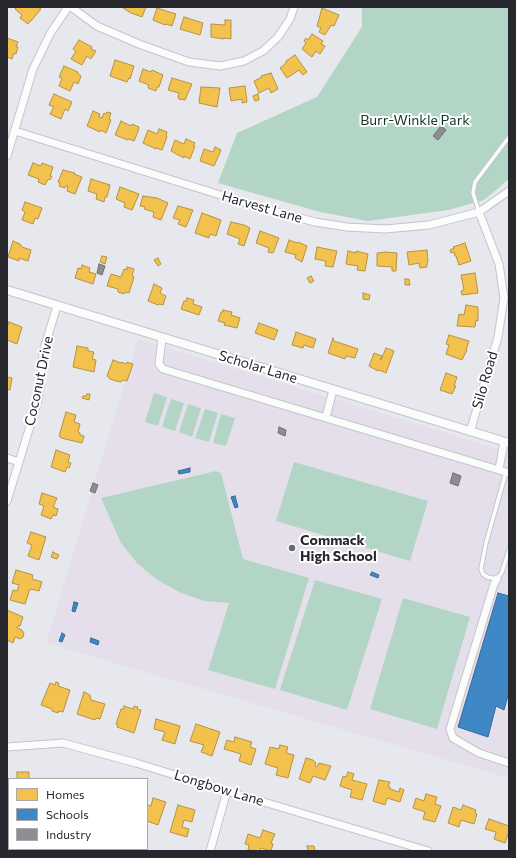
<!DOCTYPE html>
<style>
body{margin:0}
#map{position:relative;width:516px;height:858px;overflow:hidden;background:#e6e8ee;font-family:Commissioner,sans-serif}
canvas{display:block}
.frame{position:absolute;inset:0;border:8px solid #27282d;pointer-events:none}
.legend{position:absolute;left:8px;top:778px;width:140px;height:72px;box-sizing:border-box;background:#fff;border:1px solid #a9a9ab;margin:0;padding:5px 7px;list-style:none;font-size:12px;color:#27282d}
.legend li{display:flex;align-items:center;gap:8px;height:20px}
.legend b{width:20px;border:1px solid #a9a9ab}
</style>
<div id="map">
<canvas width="516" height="858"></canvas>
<div class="frame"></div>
<ul class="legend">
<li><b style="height:11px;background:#f2c14e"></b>Homes</li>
<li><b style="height:11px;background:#3f88c5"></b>Schools</li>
<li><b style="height:11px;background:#8d8d92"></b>Industry</li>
</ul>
</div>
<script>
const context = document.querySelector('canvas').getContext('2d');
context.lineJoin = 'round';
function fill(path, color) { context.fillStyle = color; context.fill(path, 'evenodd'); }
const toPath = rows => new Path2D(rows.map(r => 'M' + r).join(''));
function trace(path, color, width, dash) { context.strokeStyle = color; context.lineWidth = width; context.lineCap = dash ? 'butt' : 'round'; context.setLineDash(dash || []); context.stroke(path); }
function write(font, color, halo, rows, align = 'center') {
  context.font = font + ' Commissioner,sans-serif'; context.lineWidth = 4; context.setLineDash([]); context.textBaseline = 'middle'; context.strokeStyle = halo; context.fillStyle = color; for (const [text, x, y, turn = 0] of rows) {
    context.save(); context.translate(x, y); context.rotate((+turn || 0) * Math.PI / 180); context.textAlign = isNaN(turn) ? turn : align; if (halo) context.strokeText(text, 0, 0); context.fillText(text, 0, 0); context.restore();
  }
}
const education = toPath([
 [138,339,509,452,509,778,46,643]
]);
const green = toPath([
 [362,7,509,7,509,179,484,200,448,210,368,221,320,212,218,183,237,133,317,97,362,27],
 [154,393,167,397,158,426,145,422],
 [171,399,184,403,175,431,162,427],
 [188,404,201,408,192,437,179,432],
 [205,409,218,413,209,442,195,438],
 [221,414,235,418,226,446,213,443],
 [294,462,428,501,410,561,276,521],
 [216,471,221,473,243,559,309,578,275,689,208,670,229,603,204,601,179,592,156,579,137,563,121,543,101,498],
 [315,580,382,599,347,710,280,690],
 [403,598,470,617,437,729,370,709]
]);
const homes = toPath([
 [17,7,37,7,41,9,31,21,30,21,28,24,20,18,22,15,15,9,17,7],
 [124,7,146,7,142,17,131,13,123,8,124,7],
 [157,8,176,14,172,26,166,24,165,25,153,20,157,8],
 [322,8,339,15,334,26,331,25,325,35,319,32,321,28,317,26,322,8],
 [184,17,203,23,200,35,180,29,184,17],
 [225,20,231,20,231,39,224,38,224,39,211,37,211,24,225,25,225,20],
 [312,34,323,41,321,44,325,46,320,54,316,51,312,57,302,49,306,43,304,41,306,38,308,40,312,34],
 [7,38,18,42,16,47,18,47,16,54,14,53,12,59,7,57,7,38],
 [79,40,92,47,91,49,96,51,91,59,87,56,82,65,71,59,76,51,73,49,79,40],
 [295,55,307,72,303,75,299,70,287,78,280,68,286,63,286,61,295,55],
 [115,60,134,66,130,79,129,78,127,82,110,76,115,60],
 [64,66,78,72,78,74,81,76,78,84,74,82,70,91,59,86,62,78,59,77,64,66],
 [143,69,151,72,152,70,163,75,159,87,157,87,156,91,148,88,149,85,139,81,143,69],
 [271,73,278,89,271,93,269,88,259,93,254,81,262,77,261,76,271,73],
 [172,78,192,84,185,100,179,99,178,97,179,93,168,90,172,78],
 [245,86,247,102,242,103,242,99,231,101,229,88,245,86],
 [201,87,220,88,217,107,199,103,201,87],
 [54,94,72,102,68,111,65,109,61,119,50,114,54,107,49,105,54,94],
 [258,94,259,100,255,101,253,96,258,94],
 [93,111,100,114,99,117,102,118,104,113,106,114,107,112,111,113,109,119,111,120,106,133,101,130,100,132,87,126,93,111],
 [121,121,131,126,132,124,139,127,138,129,139,129,134,141,129,139,128,140,115,135,121,121],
 [159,129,167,132,166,137,167,137,162,150,156,148,156,149,143,143,148,130,157,134,159,129],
 [186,139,195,143,193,146,195,146,190,159,184,156,184,158,171,151,175,140,184,144,186,139],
 [215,147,221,150,214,166,200,161,204,149,213,152,215,147],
 [33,163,41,166,42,163,53,167,50,176,52,176,50,180,49,179,47,181,45,185,38,182,39,179,28,175,33,163],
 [63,170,75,173,74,174,82,177,75,194,67,191,68,186,67,185,65,188,59,186,60,183,58,182,63,170],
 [91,179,110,185,107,197,105,197,104,202,96,199,97,194,88,191,91,179],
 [120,187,139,194,132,210,124,207,125,203,116,199,120,187],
 [143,196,157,198,168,203,161,220,153,217,154,212,144,209,145,207,140,206,143,196],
 [25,202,42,208,38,219,35,218,33,224,22,220,25,212,22,210,25,202],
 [178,206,193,210,186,227,178,224,180,220,173,218,178,206],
 [202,213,221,220,216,236,210,234,209,238,195,233,202,213],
 [231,222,244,225,250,228,244,246,238,244,240,239,227,234,231,222],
 [260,231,279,238,273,253,268,252,269,248,256,243,260,231],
 [289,240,297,243,298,242,307,246,302,262,295,258,296,255,285,252,289,240],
 [13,241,20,244,22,247,31,250,28,261,19,258,19,261,8,257,13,241],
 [465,243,471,261,459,265,456,256,455,256,454,252,451,253,450,250,454,248,453,247,465,243],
 [317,247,337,251,333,267,325,266,326,261,315,259,317,247],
 [427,250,428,262,427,263,427,267,420,268,419,263,409,265,407,252,427,250],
 [348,251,356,253,356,251,368,254,365,271,357,270,358,266,346,264,348,251],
 [386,252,397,253,396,271,392,271,392,267,377,266,377,253,386,252],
 [102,256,107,257,105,264,100,262,102,256],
 [158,258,161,264,158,266,154,260,158,258],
 [82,265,90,268,89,272,96,274,93,284,75,278,78,268,81,269,82,265],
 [127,267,134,269,132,276,134,277,129,293,125,292,124,294,118,292,118,289,107,286,111,274,121,277,124,269,127,270,127,267],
 [475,273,478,293,462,295,461,291,464,290,461,275,475,273],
 [311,276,314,281,310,283,307,278,311,276],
 [405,279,409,279,410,285,405,285,405,279],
 [154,284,162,288,160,293,166,296,163,305,159,304,158,305,148,301,154,284],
 [363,293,370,295,369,300,363,299,363,293],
 [187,298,194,300,193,304,202,307,199,315,181,309,184,301,186,301,187,298],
 [466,305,478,307,478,321,476,320,475,327,457,326,459,314,464,315,466,305],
 [223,310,232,312,231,315,240,318,237,328,224,325,225,323,218,321,221,312,223,312,223,310],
 [9,322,22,327,17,344,7,340,7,327,9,322],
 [259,323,278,330,274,340,255,333,259,323],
 [296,332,316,339,313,348,304,345,303,348,292,345,296,332],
 [449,335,469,341,466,350,467,350,462,360,446,354,449,345,446,344,449,335],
 [333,338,334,341,358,349,355,358,346,356,345,359,328,353,333,338],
 [77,346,88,348,88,351,94,352,92,359,96,360,94,372,73,367,77,346],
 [386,348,394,351,386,373,379,370,378,371,369,366,374,353,382,356,380,360,381,360,386,348],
 [113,360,121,363,121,362,126,364,127,362,133,364,127,381,123,380,121,382,116,381,110,379,107,376,113,360],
 [446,373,457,377,454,386,456,386,452,394,440,390,446,373],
 [7,377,12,378,10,390,7,389,7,377],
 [87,394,90,394,89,400,82,398,83,396,86,396,87,394],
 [66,412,76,415,74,422,80,424,78,432,80,433,80,435,84,436,82,443,61,438,61,437,59,436,66,412],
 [56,450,70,455,68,462,71,463,69,468,67,467,65,472,51,467,56,450],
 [42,493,57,498,53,507,58,509,56,516,53,515,51,519,41,515,44,506,39,504,42,493],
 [31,532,46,537,39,560,28,556,32,545,27,543,31,532],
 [53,552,59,555,57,559,51,557,53,552],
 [16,570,33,575,32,579,42,582,39,591,30,589,25,604,10,600,13,590,17,591,19,585,12,583,16,570],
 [7,610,23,617,20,626,18,626,17,628,22,630,24,634,23,637,20,639,15,637,13,643,7,640,7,610],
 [56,682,59,683,58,686,70,690,63,712,58,711,58,713,52,711,52,709,41,705,50,683,55,685,56,682],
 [84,692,90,695,91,700,105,704,100,719,96,718,95,720,77,714,84,692],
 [124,706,133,709,134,706,138,707,137,709,141,710,134,733,117,727,118,725,116,724,121,709,124,709,124,706],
 [156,719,180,726,175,744,162,740,165,732,154,729,156,719],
 [196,724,220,732,212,756,201,752,204,745,190,741,196,724],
 [235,737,252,742,250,747,256,749,251,765,239,761,241,754,224,749,227,740,234,742,235,737],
 [280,745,288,747,286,753,294,755,288,778,276,775,278,768,265,764,270,747,279,749,280,745],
 [306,758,313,760,316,763,315,766,317,767,319,763,331,766,325,780,313,776,310,783,299,779,306,758],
 [17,772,29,772,29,779,17,779,17,772],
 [348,772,354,774,352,780,367,784,362,800,350,797,352,790,340,786,343,776,346,777,348,772],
 [379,780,390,782,388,787,390,787,390,789,399,792,400,788,404,790,400,802,387,798,385,805,373,801,379,780],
 [426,794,437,797,435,804,441,806,435,822,423,819,425,812,413,808,416,798,424,801,426,794],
 [153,798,166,802,158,825,147,821,147,805,151,806,153,798],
 [178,805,195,810,192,822,184,820,182,827,189,829,187,837,170,832,178,805],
 [463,805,476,810,475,813,477,814,474,824,461,820,459,827,448,823,453,807,461,810,463,805],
 [489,819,509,826,509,831,505,843,494,839,496,832,485,829,489,819],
 [263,830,275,834,271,843,273,844,271,851,261,848,260,851,248,850,249,845,245,844,248,834,260,838,263,830],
 [7,831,9,831,9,849,17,849,17,851,7,851,7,831],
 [307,846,314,846,315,851,308,851,307,846]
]);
const schools = toPath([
 [190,468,190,472,179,474,178,471,190,468],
 [235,496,238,507,235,508,231,497,235,496],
 [372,572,379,575,378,578,370,575,372,572],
 [498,593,509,596,509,692,504,710,496,706,488,737,458,727,498,593],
 [74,602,78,603,75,612,72,611,74,602],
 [62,633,65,635,62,642,59,641,62,633],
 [91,638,99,641,98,645,90,642,91,638]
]);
const industry = toPath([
 [441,126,446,130,438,140,433,136,441,126],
 [99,264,105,266,102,275,97,273,99,264],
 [279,427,286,430,285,436,278,433,279,427],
 [453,473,461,476,458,486,450,483,453,473],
 [93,483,98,485,95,493,90,491,93,483]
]);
const service = toPath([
 [479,212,473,193,475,182,509,137],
 [506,472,486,543,481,569,483,574,487,577,497,579,502,572,509,550]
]);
const minor = toPath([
 [71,7,97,26,139,44,189,62,220,66,244,61,263,51,278,37,290,19,294,7],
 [15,131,262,208,315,222,347,227,385,229,429,225,479,212,509,191],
 [7,156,33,69,50,34,68,7],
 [162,338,159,364,163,369,509,473],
 [326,417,333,390],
 [470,432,498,337,504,298,499,264,479,212],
 [7,458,19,462],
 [499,469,504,442],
 [7,501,38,400,41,381,43,352,57,306],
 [497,579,494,584,450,729,453,738,479,753,509,763],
 [7,747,63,743,136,763,227,791,428,851],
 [210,851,227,791]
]);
const tertiary = toPath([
 [7,290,509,443]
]);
const markers = [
 [292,548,4,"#6a6b71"]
];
const parkNames = [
 ["Burr-Winkle Park",415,120]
];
const streetNames = [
 ["Harvest Lane",262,207,16],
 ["Scholar Lane",258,367,17],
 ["Silo Road",485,380,-74],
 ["Coconut Drive",39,381,-78],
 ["Longbow Lane",219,788,17]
];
const poiNames = [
 ["Commack",300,540],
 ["High School",300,556]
];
fill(education, '#e5dfec');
fill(green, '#b3d5c6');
fill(homes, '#f2c14e');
trace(homes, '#b59344', 1);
fill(schools, '#3f88c5');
trace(schools, '#386b97', 1);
fill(industry, '#8d8d92');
trace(industry, '#6e6f74', 1);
trace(service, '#c4c5c9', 5.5);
trace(minor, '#c4c5c9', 9);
trace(tertiary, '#c4c5c9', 10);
trace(service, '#fbfcfc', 3.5);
trace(minor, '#fbfcfc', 7);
trace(tertiary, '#fbfcfc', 8);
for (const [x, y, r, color] of markers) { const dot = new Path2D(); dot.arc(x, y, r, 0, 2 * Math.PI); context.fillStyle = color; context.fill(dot); trace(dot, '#fff', 1.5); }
write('14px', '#103725', '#fff', parkNames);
write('14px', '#27282d', '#fff', streetNames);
write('bold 14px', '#27282d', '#fff', poiNames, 'left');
</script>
